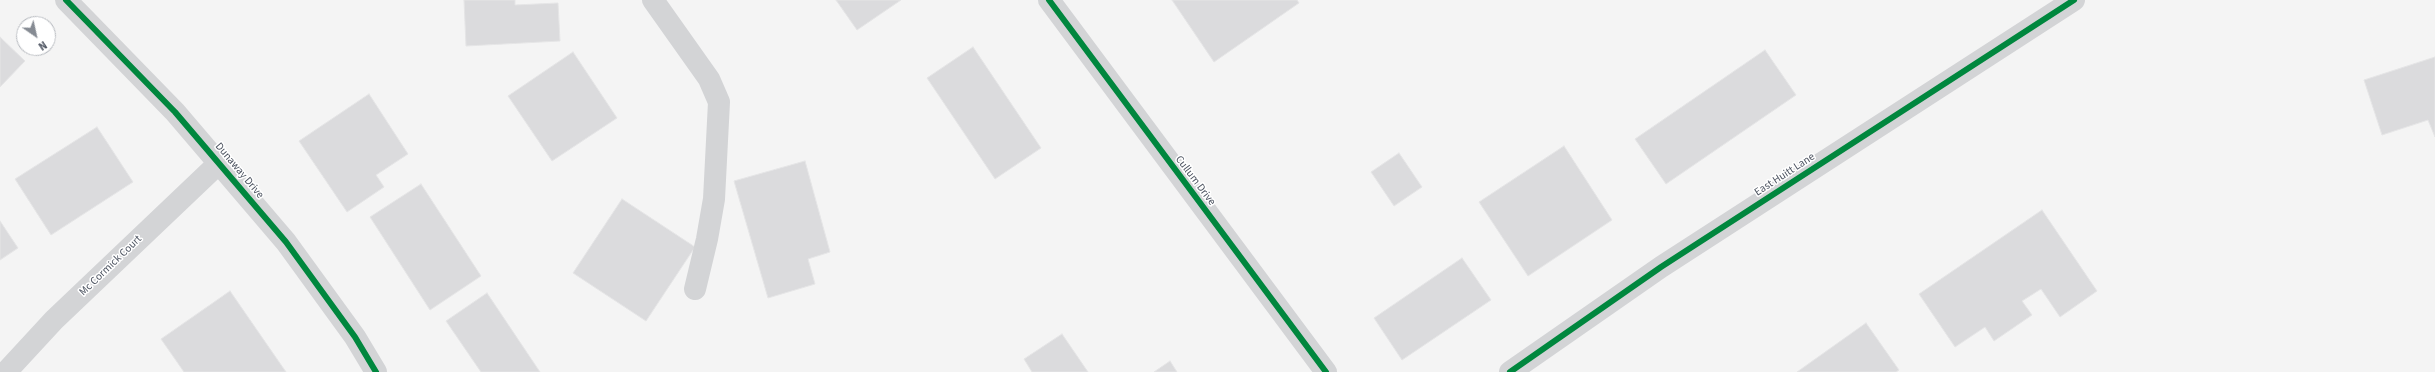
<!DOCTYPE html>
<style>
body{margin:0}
#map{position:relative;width:2435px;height:372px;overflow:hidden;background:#f4f4f4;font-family:"Source Sans 3",sans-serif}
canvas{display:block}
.north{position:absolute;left:16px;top:16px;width:40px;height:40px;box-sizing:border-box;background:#fff;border:1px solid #b7babf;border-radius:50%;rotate:146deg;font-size:11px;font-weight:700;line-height:16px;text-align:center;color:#4b525f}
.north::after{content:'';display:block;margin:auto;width:14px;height:18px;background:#868b93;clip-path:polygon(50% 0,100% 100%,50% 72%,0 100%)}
</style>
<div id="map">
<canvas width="2435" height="372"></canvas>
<div class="north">N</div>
</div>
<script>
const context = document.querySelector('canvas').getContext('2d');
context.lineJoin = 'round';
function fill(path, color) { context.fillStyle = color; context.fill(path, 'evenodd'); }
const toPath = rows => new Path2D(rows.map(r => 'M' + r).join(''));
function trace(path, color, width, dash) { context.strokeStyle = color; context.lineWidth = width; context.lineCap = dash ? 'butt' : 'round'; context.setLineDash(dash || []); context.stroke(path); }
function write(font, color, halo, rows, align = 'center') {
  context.font = font + ' "Source Sans 3",sans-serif'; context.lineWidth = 3; context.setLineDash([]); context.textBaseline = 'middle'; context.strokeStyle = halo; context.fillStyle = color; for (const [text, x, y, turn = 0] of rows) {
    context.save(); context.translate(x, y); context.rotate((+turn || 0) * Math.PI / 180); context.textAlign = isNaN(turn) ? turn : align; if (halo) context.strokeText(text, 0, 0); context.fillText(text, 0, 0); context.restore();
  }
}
const building = toPath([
 [464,0,515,0,515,5,558,3,560,41,466,46,464,0],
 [836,0,901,0,857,30,836,0],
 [1172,0,1297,0,1299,3,1214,62,1172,0],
 [0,37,25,61,0,87,0,37],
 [973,47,1041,148,995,179,927,78,973,47],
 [1765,50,1796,95,1666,184,1635,139,1765,50],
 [573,52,617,118,552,161,508,96,573,52],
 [2435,57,2435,137,2428,120,2382,135,2364,80,2435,57],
 [369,94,408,154,376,175,384,187,347,212,299,141,369,94],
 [97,127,133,182,51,235,15,179,97,127],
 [1564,146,1612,220,1528,276,1479,202,1564,146],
 [1399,153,1422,187,1394,206,1371,172,1399,153],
 [805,161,830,252,808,259,815,284,768,298,734,181,805,161],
 [421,184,481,276,430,310,370,217,421,184],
 [622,199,695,247,646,321,573,273,622,199],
 [2042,210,2097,291,2060,317,2041,289,2022,301,2032,315,1994,341,1985,327,1955,347,1919,294,2042,210],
 [0,221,18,248,0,260,0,221],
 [1462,258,1491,300,1402,360,1374,318,1462,258],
 [230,291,286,372,184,372,161,339,230,291],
 [487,293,540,372,481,372,446,321,487,293],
 [1866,323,1899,370,1896,372,1797,372,1866,323],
 [1062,334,1088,372,1032,372,1024,359,1062,334],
 [1170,361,1177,372,1154,372,1170,361]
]);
const minor = toPath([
 [66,0,175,112,286,242,355,337,376,372],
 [653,0,709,79,719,102,714,199,707,239,695,289],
 [1049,0,1326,372],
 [6,372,54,320,219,163],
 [1510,372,1661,267,2074,0]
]);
const cycleway = toPath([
 [66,0,175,112,286,242,355,337,376,372],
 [1049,0,1326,372],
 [1510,372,1661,267,2074,0]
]);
const streetNames = [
 ["Dunaway Drive",239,171,50],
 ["East Huitt Lane",1785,175,-33],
 ["Cullum Drive",1195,181,53],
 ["Mc Cormick Court",111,266,-44]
];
fill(building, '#dbdbdd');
trace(building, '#e5e5e6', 1);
trace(minor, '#d3d4d6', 22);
trace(cycleway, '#00873e', 6);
write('11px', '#4b525f', '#fff', streetNames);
</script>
